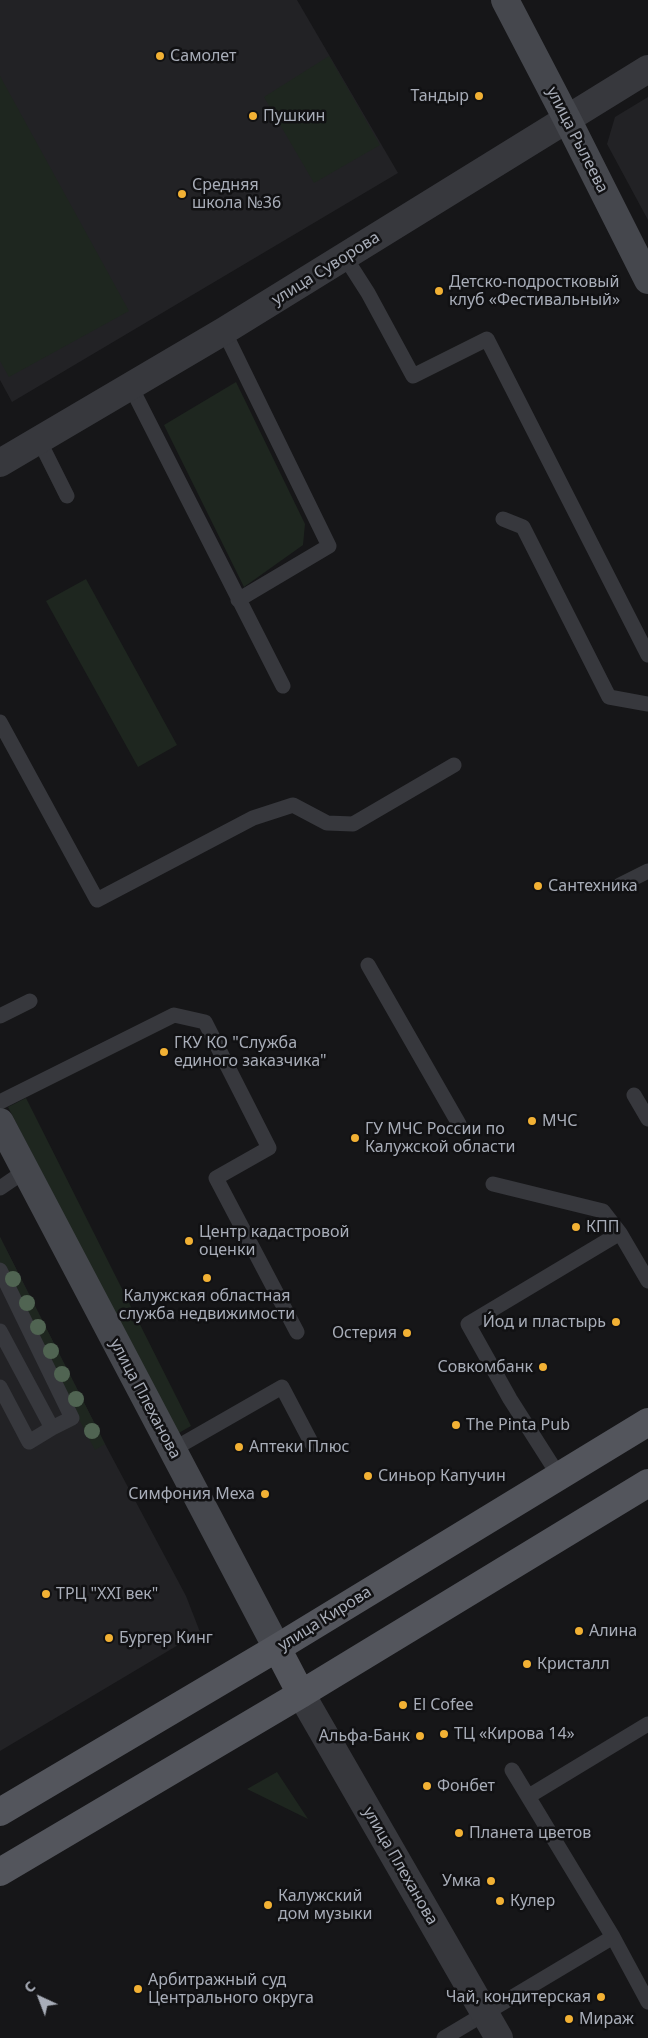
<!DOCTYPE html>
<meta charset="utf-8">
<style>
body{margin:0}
#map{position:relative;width:648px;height:2038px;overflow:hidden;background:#161618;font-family:"Noto Sans",sans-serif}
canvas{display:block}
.north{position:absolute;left:15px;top:1973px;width:50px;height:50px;-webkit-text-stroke:4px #111113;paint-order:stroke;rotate:317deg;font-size:14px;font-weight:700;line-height:20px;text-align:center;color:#a8adb8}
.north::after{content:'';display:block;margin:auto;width:18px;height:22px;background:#a8adb8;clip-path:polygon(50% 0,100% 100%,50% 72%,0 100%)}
</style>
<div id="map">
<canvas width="648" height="2038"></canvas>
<div class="north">С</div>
</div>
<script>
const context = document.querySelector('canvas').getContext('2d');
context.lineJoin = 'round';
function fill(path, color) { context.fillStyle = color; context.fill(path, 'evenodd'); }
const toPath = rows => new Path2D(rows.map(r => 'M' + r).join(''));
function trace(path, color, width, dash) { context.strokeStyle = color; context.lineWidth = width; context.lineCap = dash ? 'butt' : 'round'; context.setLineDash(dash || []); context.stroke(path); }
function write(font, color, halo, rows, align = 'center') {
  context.font = font + ' "Noto Sans",sans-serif'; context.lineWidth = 5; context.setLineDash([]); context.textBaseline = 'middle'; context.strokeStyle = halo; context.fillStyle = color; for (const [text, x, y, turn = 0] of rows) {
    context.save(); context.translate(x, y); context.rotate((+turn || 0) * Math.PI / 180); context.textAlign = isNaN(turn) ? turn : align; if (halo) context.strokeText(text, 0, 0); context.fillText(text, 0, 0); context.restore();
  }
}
const built = toPath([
 [0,0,297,0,398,173,12,402,0,380],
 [648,97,648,220,607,144,615,117],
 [0,1237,105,1444,186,1596,200,1632,0,1751]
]);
const green = toPath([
 [329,56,380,145,314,183,264,97],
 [0,76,129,311,9,377,0,361],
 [236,382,305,524,303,545,244,587,164,425],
 [86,579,177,745,138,767,46,601],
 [26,1098,191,1426,177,1434,8,1107],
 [0,1237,105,1444,95,1450,0,1267],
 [277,1772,308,1819,247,1789]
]);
const service = toPath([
 [345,257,368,293,413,376,487,339,648,655],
 [224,331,329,546,238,600],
 [131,387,283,686],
 [39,440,67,496],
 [503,519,523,527,609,697,648,704],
 [0,722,97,900,253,818,293,805,327,823,353,824,454,765],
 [620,885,648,871],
 [368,965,459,1124],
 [0,1016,30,1001],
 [634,1095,648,1119],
 [0,1102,174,1015,205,1022,269,1148,216,1178,297,1332],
 [493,1184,603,1211,620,1233,648,1281],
 [0,1188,25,1171],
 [0,1270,72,1418,52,1428,0,1331],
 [0,1387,29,1442,52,1428],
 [172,1450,282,1387,312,1444],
 [559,1476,510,1399,468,1324,620,1233],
 [512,1770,613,1937],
 [529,1796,648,1724],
 [444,2038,613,1937,648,2002]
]);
const tertiary = toPath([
 [0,463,224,331,648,69],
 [301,1694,499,2038]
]);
const secondary = toPath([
 [505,0,567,119,648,280],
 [0,1122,277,1648]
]);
const primary = toPath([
 [277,1648,301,1694],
 [0,1812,277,1648,648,1422],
 [0,1872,301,1694,648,1483]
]);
const trees = [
 [13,1279],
 [27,1303],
 [38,1327],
 [51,1351],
 [62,1374],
 [76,1399],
 [92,1431]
];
const markers = [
 [160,56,5,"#f2b134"],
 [479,96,5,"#f2b134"],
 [253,116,5,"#f2b134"],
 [182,194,5,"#f2b134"],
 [439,291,5,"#f2b134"],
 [538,886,5,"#f2b134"],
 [164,1052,5,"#f2b134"],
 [532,1121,5,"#f2b134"],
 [355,1138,5,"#f2b134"],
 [576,1227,5,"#f2b134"],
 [189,1241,5,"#f2b134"],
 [207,1278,5,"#f2b134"],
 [616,1322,5,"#f2b134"],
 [407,1333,5,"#f2b134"],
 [543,1367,5,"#f2b134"],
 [456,1425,5,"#f2b134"],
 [239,1447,5,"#f2b134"],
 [368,1476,5,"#f2b134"],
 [265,1494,5,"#f2b134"],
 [46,1594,5,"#f2b134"],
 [579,1631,5,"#f2b134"],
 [109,1638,5,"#f2b134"],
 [527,1664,5,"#f2b134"],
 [403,1705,5,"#f2b134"],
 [444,1734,5,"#f2b134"],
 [420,1736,5,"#f2b134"],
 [427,1786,5,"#f2b134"],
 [459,1833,5,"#f2b134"],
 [491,1881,5,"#f2b134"],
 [500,1901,5,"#f2b134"],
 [268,1905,5,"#f2b134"],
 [138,1989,5,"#f2b134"],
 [601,1997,5,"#f2b134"],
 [569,2019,5,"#f2b134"]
];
const poiNames = [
 ["Самолет",170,56],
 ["Тандыр",469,96,"right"],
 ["Пушкин",263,116],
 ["Средняя",192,185],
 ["школа №36",192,203],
 ["Детско-подростковый",449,282],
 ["клуб «Фестивальный»",449,300],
 ["Сантехника",548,886],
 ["ГКУ КО \"Служба",174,1043],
 ["единого заказчика\"",174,1061],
 ["МЧС",542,1121],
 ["ГУ МЧС России по",365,1129],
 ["Калужской области",365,1147],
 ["КПП",586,1227],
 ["Центр кадастровой",199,1232],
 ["оценки",199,1250],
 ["Калужская областная",207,1296,"center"],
 ["служба недвижимости",207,1314,"center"],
 ["И́од и пластырь",606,1322,"right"],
 ["Остерия",397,1333,"right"],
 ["Совкомбанк",533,1367,"right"],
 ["The Pinta Pub",466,1425],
 ["Аптеки Плюс",249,1447],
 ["Синьор Капучин",378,1476],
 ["Симфония Меха",255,1494,"right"],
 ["ТРЦ \"XXI век\"",56,1594],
 ["Алина",589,1631],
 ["Бургер Кинг",119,1638],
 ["Кристалл",537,1664],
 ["El Cofee",413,1705],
 ["ТЦ «Кирова 14»",454,1734],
 ["Альфа-Банк",410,1736,"right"],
 ["Фонбет",437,1786],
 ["Планета цветов",469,1833],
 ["Умка",481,1881,"right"],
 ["Калужский",278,1896],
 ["дом музыки",278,1914],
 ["Кулер",510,1901],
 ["Арбитражный суд",148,1980],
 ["Центрального округа",148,1998],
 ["Чай, кондитерская",591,1997,"right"],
 ["Мираж",579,2019]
];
const streetNames = [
 ["улица Рылеева",577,140,63],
 ["улица Суворова",326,269,-32],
 ["улица Плеханова",145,1399,62],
 ["улица Кирова",325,1619,-32],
 ["улица Плеханова",400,1866,60]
];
fill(built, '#222225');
fill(green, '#1e261f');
trace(service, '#37383d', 15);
trace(tertiary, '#37383d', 28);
trace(secondary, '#45474d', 28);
trace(primary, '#53555c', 28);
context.fillStyle = '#506452';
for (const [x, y] of trees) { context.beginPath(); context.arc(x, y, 8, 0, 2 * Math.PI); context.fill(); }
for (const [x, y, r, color] of markers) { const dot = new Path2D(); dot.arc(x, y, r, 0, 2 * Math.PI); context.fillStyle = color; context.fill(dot); trace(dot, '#111113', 2); }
write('16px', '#a8adb8', '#111113', poiNames, 'left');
write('16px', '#a8adb8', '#111113', streetNames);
</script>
